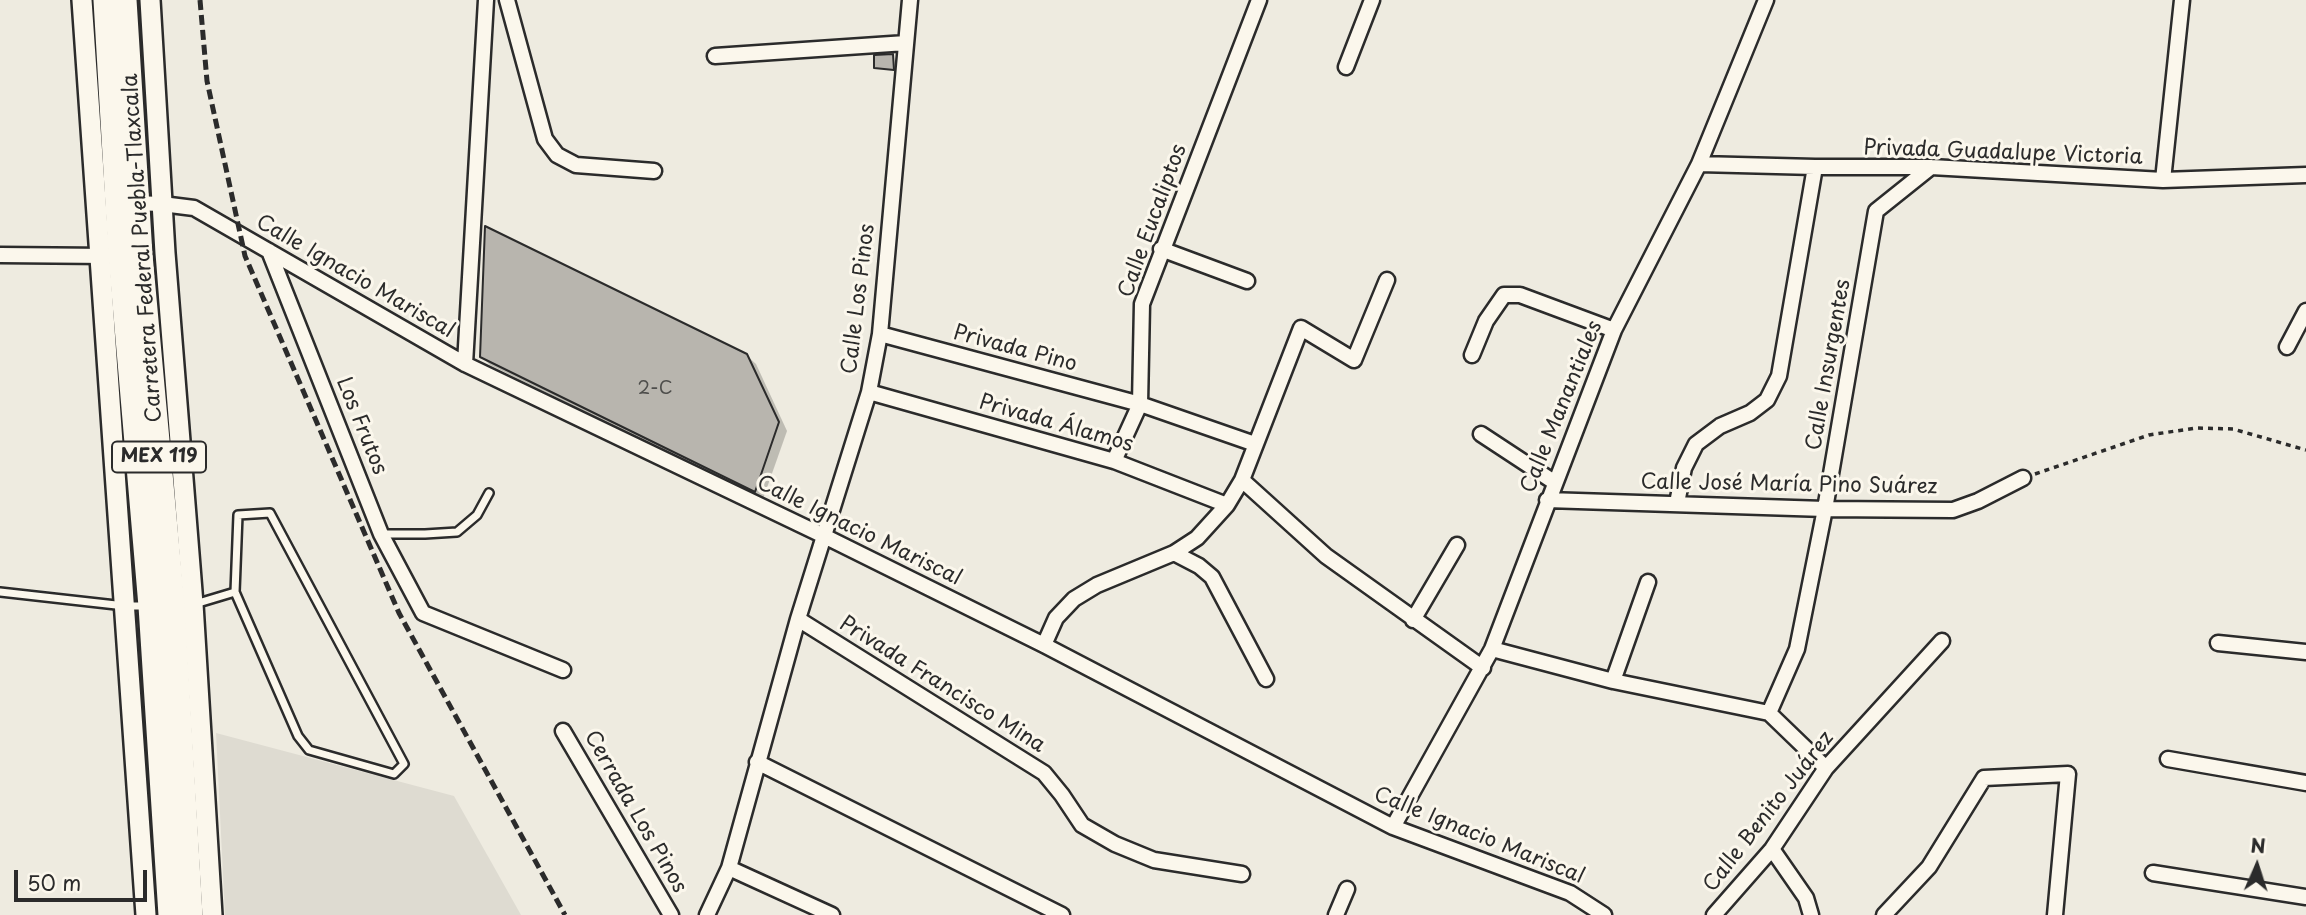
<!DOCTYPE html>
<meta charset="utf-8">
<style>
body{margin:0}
#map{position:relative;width:2306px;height:915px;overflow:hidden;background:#eeebe0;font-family:"Playpen Sans",sans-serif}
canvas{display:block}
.north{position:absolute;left:2222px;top:831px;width:70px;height:70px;-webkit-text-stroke:5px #fbf7ec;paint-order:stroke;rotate:3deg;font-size:19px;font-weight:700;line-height:28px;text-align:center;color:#2b2b2b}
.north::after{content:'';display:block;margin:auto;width:24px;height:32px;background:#2b2b2b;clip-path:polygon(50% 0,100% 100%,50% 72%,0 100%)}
.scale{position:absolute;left:14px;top:870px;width:133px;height:32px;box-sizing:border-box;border:4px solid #2b2b2b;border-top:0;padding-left:9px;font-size:21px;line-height:24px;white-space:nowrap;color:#2b2b2b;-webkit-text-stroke:5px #fbf7ec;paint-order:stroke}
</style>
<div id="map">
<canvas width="2306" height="915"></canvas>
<div class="north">N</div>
<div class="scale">50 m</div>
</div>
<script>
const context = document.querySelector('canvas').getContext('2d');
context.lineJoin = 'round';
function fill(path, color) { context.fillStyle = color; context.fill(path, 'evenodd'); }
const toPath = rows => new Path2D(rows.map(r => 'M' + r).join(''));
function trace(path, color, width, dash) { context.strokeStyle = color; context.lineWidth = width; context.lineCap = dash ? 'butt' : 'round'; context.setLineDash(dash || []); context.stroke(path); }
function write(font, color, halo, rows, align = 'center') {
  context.font = font + ' "Playpen Sans",sans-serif'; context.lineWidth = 6; context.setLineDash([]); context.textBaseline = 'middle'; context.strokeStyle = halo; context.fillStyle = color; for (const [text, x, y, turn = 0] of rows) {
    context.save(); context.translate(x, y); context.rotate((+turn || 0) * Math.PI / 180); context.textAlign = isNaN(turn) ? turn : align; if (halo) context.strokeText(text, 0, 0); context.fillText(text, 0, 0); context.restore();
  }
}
const built = toPath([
 [216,733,454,796,521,915,225,915]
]);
const shadow = toPath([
 [746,355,756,364,787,431,763,499,490,365,481,356]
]);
const building = toPath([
 [893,54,894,70,874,68,874,55,893,54],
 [485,226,747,354,779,422,755,492,480,357,485,226]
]);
const path = toPath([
 [2035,474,2149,435,2196,428,2233,429,2306,450]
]);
const service = toPath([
 [382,534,425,534,457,532,477,515,489,493],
 [0,592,125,606,148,606],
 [195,604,235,592,298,736,309,750,394,774,404,764,270,513,238,515,235,592]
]);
const minor = toPath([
 [507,0,545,139,557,155,576,165,654,171],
 [715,56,906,43],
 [1346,67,1372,0],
 [1699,164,1815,167,1931,167,2163,180,2306,175],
 [2163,180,2182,0],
 [132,203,162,204,194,208,465,364,824,536,1044,645,1393,827,1570,893,1604,915],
 [1161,249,1247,281],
 [269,251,381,534,423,613,563,670],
 [0,255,108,256],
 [880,334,1140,404,1255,444],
 [2287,347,2306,311],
 [1472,355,1486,321,1504,295,1520,295,1614,330],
 [465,364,486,0],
 [869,392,1114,461,1227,505],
 [1481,434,1554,482],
 [1114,461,1140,404,1142,304,1259,0],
 [1242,480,1326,556,1483,668],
 [1547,500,1825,509,1953,510,1978,501,2023,478],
 [1677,503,1684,468,1696,444,1720,426,1750,413,1767,400,1779,376,1815,167],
 [1174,553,1199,566,1212,577,1266,679],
 [798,619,1044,773,1062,795,1082,825,1115,844,1154,860,1242,874],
 [1413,620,1457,545],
 [2218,643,2306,652],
 [1044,645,1056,618,1074,599,1097,585,1174,553,1197,538,1227,505,1242,480,1301,328,1354,360,1387,280],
 [1492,649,1613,681,1769,713,1826,768],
 [1613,681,1648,582],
 [1769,713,1797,649,1825,509,1876,211,1931,167],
 [563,731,671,915],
 [2168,759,2306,783],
 [757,762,1062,915],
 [1393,827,1492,649,1614,330,1699,164,1766,0],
 [1772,849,1806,898,1811,915],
 [729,868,832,915],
 [2153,873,2306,897],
 [707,915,729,868,798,619,869,392,880,334,910,0],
 [1336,915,1347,889],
 [1714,915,1772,849,1826,768,1942,641],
 [1884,915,1929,867,1984,778,2068,774,2055,915]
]);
const secondary = toPath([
 [82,0,146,915],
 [150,0,165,253,193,604,212,915]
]);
const primary = toPath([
 [105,0,120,256,150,606,170,915],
 [125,0,141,255,173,605,191,915]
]);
const rail = toPath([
 [200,0,207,81,245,256,399,613,565,915]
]);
const numberNames = [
 ["2-C",655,389]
];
const shields = [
 [159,457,94]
];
const shieldNames = [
 ["MEX 119",159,457]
];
const streetNames = [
 ["Privada Guadalupe Victoria",2003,153,2],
 ["Calle Eucaliptos",1153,221,-70],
 ["Carretera Federal Puebla-Tlaxcala",143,248,-94],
 ["Calle Ignacio Mariscal",355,277,30],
 ["Calle Los Pinos",859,299,-83],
 ["Privada Pino",1015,349,15],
 ["Calle Insurgentes",1829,365,-80],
 ["Calle Manantiales",1562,407,-68],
 ["Privada Álamos",1056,424,16],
 ["Los Frutos",361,426,68],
 ["Calle José María Pino Suárez",1789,485,1],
 ["Calle Ignacio Mariscal",859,531,26],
 ["Privada Francisco Mina",942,685,32],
 ["Cerrada Los Pinos",635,812,60],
 ["Calle Benito Juárez",1769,812,-52],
 ["Calle Ignacio Mariscal",1479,836,22]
];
fill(built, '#dedbd1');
fill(shadow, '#0003');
fill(building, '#b8b5ae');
trace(building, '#2b2b2b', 2);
trace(service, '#2b2b2b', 12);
trace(minor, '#2b2b2b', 19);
trace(secondary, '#2b2b2b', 24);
trace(primary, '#2b2b2b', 28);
trace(path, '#2b2b2b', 3.5, [5, 5]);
trace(service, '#fbf7ec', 7);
trace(minor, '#fbf7ec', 14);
trace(secondary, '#fbf7ec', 19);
trace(primary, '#fbf7ec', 23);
trace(rail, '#2b2b2b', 5, [10, 5]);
write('18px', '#4e4e4c', null, numberNames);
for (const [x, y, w] of shields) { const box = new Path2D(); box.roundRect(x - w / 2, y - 15.5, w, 31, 5); context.fillStyle = '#fbf7ec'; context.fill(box); trace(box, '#2b2b2b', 2); }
write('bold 19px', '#2b2b2b', null, shieldNames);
write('21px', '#2b2b2b', '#fbf7ec', streetNames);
</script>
